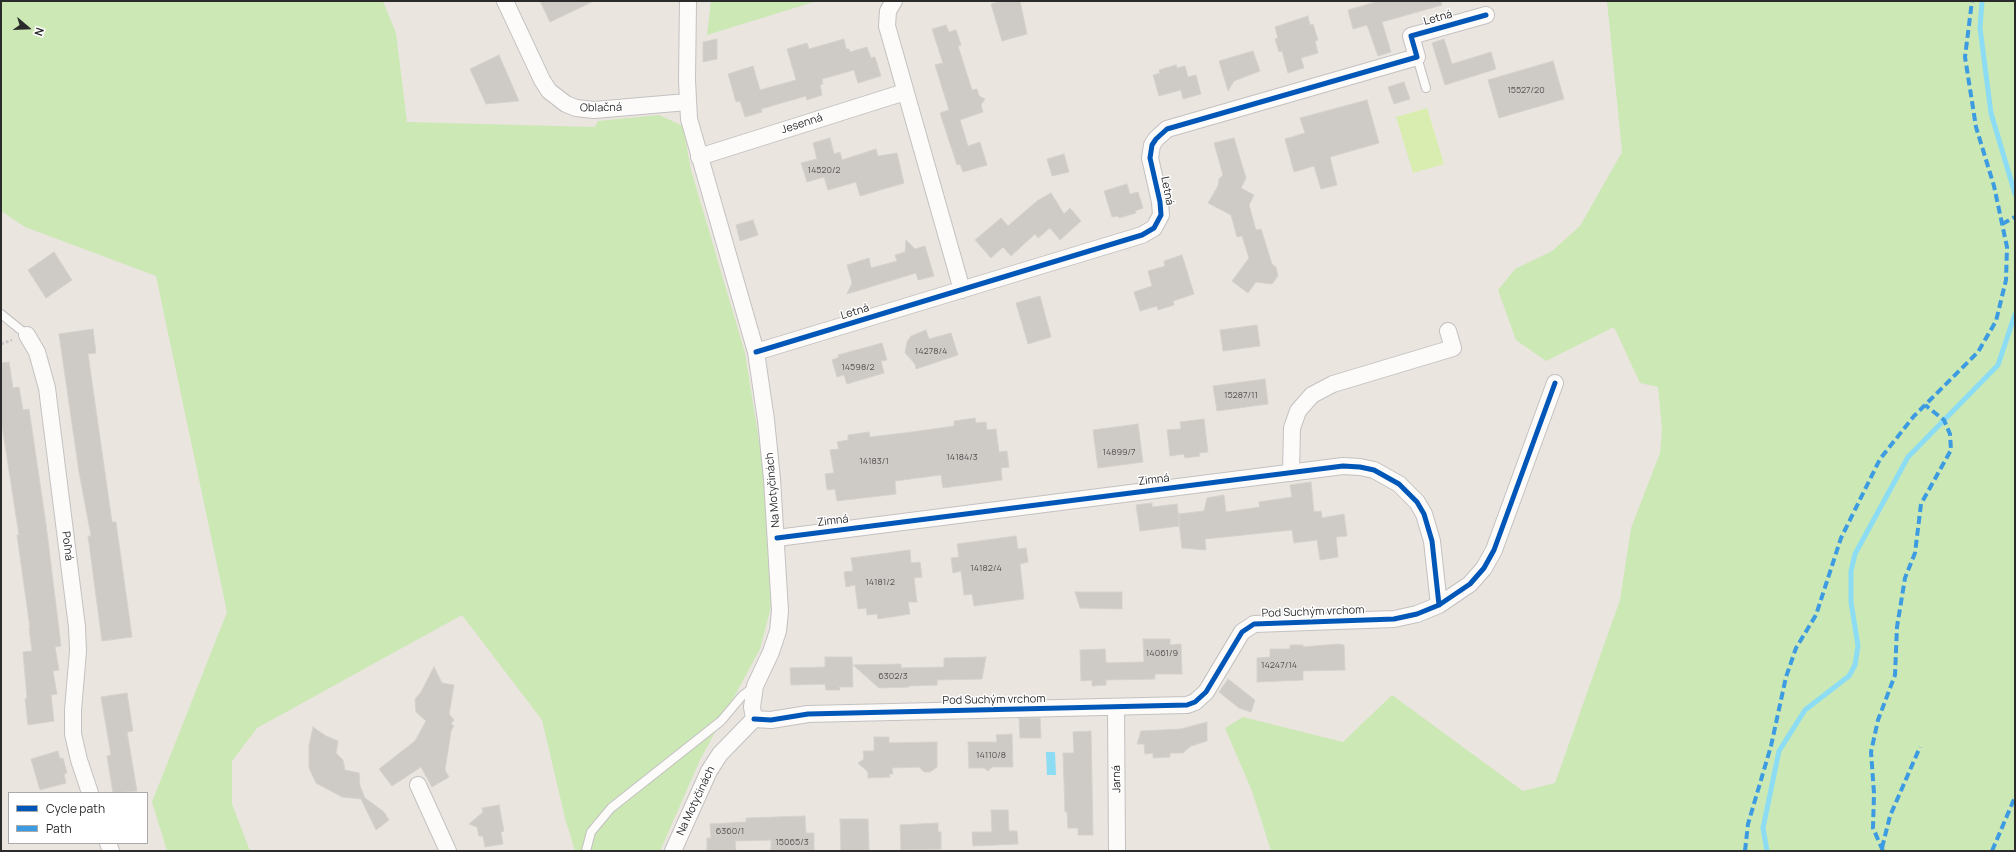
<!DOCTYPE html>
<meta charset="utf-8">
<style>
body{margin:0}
#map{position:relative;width:2016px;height:852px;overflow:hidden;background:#eae5df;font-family:Manrope,sans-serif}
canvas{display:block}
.frame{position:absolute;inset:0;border:2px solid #2b2b2b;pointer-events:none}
.legend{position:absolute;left:8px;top:792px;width:140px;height:52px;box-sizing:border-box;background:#fff;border:1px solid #aaa;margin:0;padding:5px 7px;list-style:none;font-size:12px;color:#2b2b2b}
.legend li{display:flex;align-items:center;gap:8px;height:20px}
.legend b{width:20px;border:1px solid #aaa}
.north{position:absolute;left:8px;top:8px;width:40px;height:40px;-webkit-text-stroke:3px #fff;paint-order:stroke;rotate:109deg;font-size:11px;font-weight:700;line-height:16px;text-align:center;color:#2b2b2b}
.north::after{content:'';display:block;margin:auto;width:14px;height:18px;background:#2b2b2b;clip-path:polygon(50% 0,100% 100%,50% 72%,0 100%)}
</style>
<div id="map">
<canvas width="2016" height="852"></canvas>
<div class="frame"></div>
<ul class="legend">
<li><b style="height:5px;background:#0057b8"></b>Cycle path</li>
<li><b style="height:5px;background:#3d9ce1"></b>Path</li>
</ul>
<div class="north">N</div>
</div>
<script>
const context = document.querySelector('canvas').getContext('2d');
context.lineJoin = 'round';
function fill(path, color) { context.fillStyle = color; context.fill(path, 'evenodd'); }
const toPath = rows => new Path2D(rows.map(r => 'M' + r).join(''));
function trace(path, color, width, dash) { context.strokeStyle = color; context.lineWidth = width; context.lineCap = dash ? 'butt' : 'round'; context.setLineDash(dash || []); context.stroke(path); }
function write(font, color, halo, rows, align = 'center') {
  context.font = font + ' Manrope,sans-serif'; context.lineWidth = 3; context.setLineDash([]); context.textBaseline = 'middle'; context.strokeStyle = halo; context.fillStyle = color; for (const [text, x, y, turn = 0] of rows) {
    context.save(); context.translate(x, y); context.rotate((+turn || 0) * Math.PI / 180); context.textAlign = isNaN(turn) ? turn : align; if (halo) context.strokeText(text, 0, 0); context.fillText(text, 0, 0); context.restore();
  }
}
const green = toPath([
 [1,1,383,1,396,33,407,122,595,127,598,121,659,115,683,126,691,170,745,353,763,466,771,607,760,649,700,760,660,851,575,851,565,818,542,720,462,615,257,728,232,761,232,804,250,851,167,851,152,802,227,612,156,276,25,227,1,211],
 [711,1,817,1,707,35],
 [1607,1,2015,1,2015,851,1271,851,1252,791,1225,728,1243,717,1343,742,1392,695,1523,791,1555,783,1620,600,1631,528,1660,453,1662,429,1658,387,1640,383,1614,327,1546,361,1516,340,1498,290,1515,269,1552,251,1580,226,1622,152]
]);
const pitch = toPath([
 [1427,108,1444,164,1413,173,1396,117]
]);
const water = toPath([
 [1046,752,1055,752,1056,775,1047,775]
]);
const stream = toPath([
 [1982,1,1980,28,1991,113,2015,194],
 [1767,851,1763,828,1779,751,1805,710,1849,676,1855,665,1858,646,1851,602,1851,571,1855,554,1908,457,1998,365,2015,314]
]);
const building = toPath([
 [540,1,594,1,550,22,540,1],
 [1001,1,1020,1,1027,34,1002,41,991,4,1001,1],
 [1379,1,1441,1,1442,5,1382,22,1391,52,1378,56,1367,25,1353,29,1348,10,1379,1],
 [1308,16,1310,25,1313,24,1318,40,1315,41,1318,53,1301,58,1304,68,1288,73,1282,51,1279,52,1275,39,1278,38,1275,27,1308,16],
 [946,25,949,32,956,30,961,45,958,46,972,90,977,89,979,96,985,99,981,105,983,112,960,120,968,146,980,142,987,165,963,172,960,164,957,165,940,113,949,110,935,65,943,63,932,29,946,25],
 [717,39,717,59,703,62,703,42,717,39],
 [844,39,846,49,849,49,850,52,867,47,871,58,875,57,881,76,858,83,854,70,822,79,823,84,820,85,822,95,807,100,806,96,761,109,762,112,745,117,740,101,736,102,728,74,753,66,760,90,796,80,787,49,807,43,809,49,844,39],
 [1444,39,1452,64,1491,52,1496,69,1445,85,1432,43,1444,39],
 [1253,51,1260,71,1234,81,1228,91,1219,61,1253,51],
 [499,55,519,101,486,104,470,69,499,55],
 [1553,61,1564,99,1499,118,1488,80,1553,61],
 [1176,65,1177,68,1185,66,1188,77,1196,75,1201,94,1183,99,1181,90,1159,96,1153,75,1160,73,1159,70,1176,65],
 [1404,82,1410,99,1394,104,1388,87,1404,82],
 [1367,100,1379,143,1330,157,1337,185,1321,189,1314,166,1294,172,1285,139,1305,133,1300,118,1367,100],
 [830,138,834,154,840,152,842,160,876,149,878,156,897,153,904,183,860,196,856,182,828,190,824,177,807,182,801,163,817,159,813,143,830,138],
 [1234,138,1246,178,1241,188,1254,195,1249,205,1256,230,1261,229,1272,264,1276,267,1278,276,1272,284,1256,282,1248,293,1232,281,1249,258,1242,236,1237,237,1231,215,1208,203,1218,186,1219,179,1223,175,1214,143,1234,138],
 [1064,154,1069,172,1052,176,1047,159,1064,154],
 [1127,184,1130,194,1138,192,1143,208,1135,211,1136,213,1119,218,1118,216,1112,217,1104,191,1127,184],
 [1051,193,1064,214,1070,208,1081,221,1060,240,1050,228,1038,238,1035,234,1011,256,1003,247,991,258,975,240,1001,218,1008,226,1037,201,1051,193],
 [753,220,758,235,740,241,736,225,753,220],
 [906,240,915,249,925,246,934,276,918,280,916,273,847,294,852,283,847,265,869,258,871,268,897,261,895,255,905,252,906,240],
 [54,252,72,280,46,298,28,270,54,252],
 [1182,255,1194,294,1173,301,1174,305,1158,310,1157,306,1140,311,1134,292,1152,286,1148,271,1165,266,1164,261,1182,255],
 [1040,296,1051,337,1028,344,1016,303,1040,296],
 [1257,325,1260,346,1223,351,1220,330,1257,325],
 [93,329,96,353,88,354,112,522,116,522,132,637,102,641,88,536,91,536,79,472,59,334,93,329],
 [926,330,929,339,951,333,958,355,916,369,915,364,905,353,907,342,911,336,926,330],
 [882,343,887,360,881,361,884,373,847,384,844,375,837,377,832,360,839,357,838,355,882,343],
 [9,362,13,388,19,387,23,410,29,409,46,524,61,646,55,647,59,670,53,671,57,694,51,695,54,721,28,725,25,699,27,698,23,652,32,651,29,628,30,628,17,535,19,535,1,419,1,363,9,362],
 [1265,379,1268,404,1217,411,1213,386,1265,379],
 [975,418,976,423,986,422,987,430,996,429,999,452,1007,451,1009,467,1001,468,1002,480,943,488,941,475,895,481,896,494,837,501,835,489,827,490,825,474,834,473,830,450,839,449,837,442,848,440,848,435,869,432,870,437,912,432,954,426,954,421,975,418],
 [1204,419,1208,452,1199,453,1200,456,1185,458,1184,454,1170,456,1167,430,1181,429,1180,422,1204,419],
 [1138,424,1143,462,1098,468,1093,430,1138,424],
 [1311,482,1314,512,1321,511,1322,518,1344,514,1347,536,1336,537,1338,557,1320,560,1317,540,1294,543,1292,530,1205,539,1206,550,1182,548,1178,514,1204,511,1207,498,1224,495,1226,512,1260,507,1259,502,1292,497,1290,485,1311,482],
 [1152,503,1152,507,1177,504,1180,526,1140,531,1136,505,1152,503],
 [1016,536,1018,549,1026,548,1028,562,1020,564,1024,599,974,606,972,594,964,595,961,571,953,573,951,558,959,557,957,544,1016,536],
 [910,550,911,563,920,562,922,577,914,578,917,602,908,602,910,614,878,619,877,614,867,615,866,608,858,609,855,585,846,587,844,572,853,571,851,558,910,550],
 [1075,592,1122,592,1122,609,1080,608,1075,592],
 [1143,639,1170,639,1170,645,1181,644,1182,674,1155,674,1155,679,1106,680,1106,685,1092,686,1092,680,1081,681,1080,650,1105,649,1106,663,1144,662,1143,639],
 [1338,644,1344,645,1345,670,1303,671,1303,680,1257,682,1257,658,1270,657,1270,649,1290,649,1290,645,1303,645,1303,647,1338,644],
 [825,657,852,657,853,687,839,687,840,690,826,690,825,684,791,685,790,668,825,667,825,657],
 [986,657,982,679,937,680,937,685,909,686,909,687,879,688,853,665,901,664,901,668,944,667,944,658,986,657],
 [434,667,442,683,454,685,449,714,454,720,451,724,454,726,451,731,445,770,449,777,432,787,421,767,392,786,379,769,415,741,426,721,416,712,415,699,421,692,434,667],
 [1228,679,1255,700,1251,712,1239,708,1219,692,1228,679],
 [127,693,133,731,127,732,137,791,113,793,107,756,111,755,101,697,127,693],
 [1019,718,1040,718,1041,738,1020,738,1019,718],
 [1207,722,1207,741,1191,746,1183,753,1170,753,1170,757,1153,758,1153,753,1145,754,1144,744,1137,744,1141,731,1181,729,1207,722],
 [313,727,326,736,338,741,336,753,343,760,345,770,359,773,360,786,365,798,384,812,389,820,376,830,361,799,342,797,316,783,309,768,309,746,313,727],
 [1091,731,1093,835,1078,835,1078,828,1068,828,1067,812,1065,812,1063,753,1074,753,1073,732,1091,731],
 [1012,734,1013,767,992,767,988,771,984,768,969,768,968,742,997,742,996,735,1012,734],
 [874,737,889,737,889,743,937,742,937,767,930,772,924,772,919,767,892,768,893,774,889,774,890,777,868,778,868,772,858,763,864,759,863,751,874,751,874,737],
 [58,751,60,759,63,758,67,773,64,774,66,783,40,790,31,759,58,751],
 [499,805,504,831,501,832,503,844,485,847,483,836,479,836,477,827,469,824,483,812,482,808,499,805],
 [991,810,1008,810,1009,831,1017,831,1018,844,973,846,972,832,992,832,991,810],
 [805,816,806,833,814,833,814,851,771,851,771,840,735,841,736,851,707,851,707,838,711,838,710,824,746,822,746,818,805,816],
 [840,819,868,819,869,850,841,851,840,819],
 [938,823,938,832,941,832,941,849,901,850,900,825,938,823]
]);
const path = toPath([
 [1,344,12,340]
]);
const service = toPath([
 [1417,57,1426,88],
 [1,314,27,335],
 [586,851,591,832,611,808,721,721,742,696,755,686]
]);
const minor = toPath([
 [505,1,542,80,549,91,566,104,576,108,594,110,687,102],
 [688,1,687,80,689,119,756,352,766,420,772,479,780,611,778,631,771,652,755,686,752,707,754,719],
 [894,1,888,11,887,26,962,290],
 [699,157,905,92],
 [27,335,37,352,47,388,77,627,78,651,73,710,73,734,79,760,90,793],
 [756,352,1142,235,1154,228,1161,215,1160,202,1150,158,1152,145,1156,139,1167,129,1417,57,1411,36,1486,15],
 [1291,473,1292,428,1298,411,1312,395,1333,384,1453,348,1448,331],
 [777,538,1343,466,1360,467,1374,470,1399,484,1417,502,1424,514,1432,541,1439,605],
 [1116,707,1117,851],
 [754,719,771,720,808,714,1187,705,1195,702,1206,692,1242,632,1254,624,1394,619,1417,614,1439,605,1470,584,1484,568,1494,550,1555,383],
 [418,785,448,851],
 [108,843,111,851],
 [673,851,709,771,720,754,754,719]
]);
const quiet = toPath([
 [2002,224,2015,217],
 [1882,848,1890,816,1920,747],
 [1745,851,1748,824,1771,746,1786,677,1796,648,1816,615,1841,538,1880,459,1914,416,1978,352,1996,321,2006,280,2007,247,1994,186,1976,127,1965,57,1972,1],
 [1883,851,1873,828,1874,793,1871,752,1878,720,1895,675,1897,627,1905,578,1915,553,1921,504,1951,450,1950,434,1944,420,1925,405],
 [1992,851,2015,797]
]);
const cycleway = toPath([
 [756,352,1142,235,1154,228,1161,215,1160,202,1150,158,1152,145,1156,139,1167,129,1417,57,1411,36,1486,15],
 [777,538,1343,466,1360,467,1374,470,1399,484,1417,502,1424,514,1432,541,1439,605],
 [754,719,771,720,808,714,1187,705,1195,702,1206,692,1242,632,1254,624,1394,619,1417,614,1439,605,1470,584,1484,568,1494,550,1555,383]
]);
const numberNames = [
 ["15527/20",1526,90],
 ["14520/2",824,170],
 ["14278/4",931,351],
 ["14598/2",858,367],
 ["15287/11",1241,395],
 ["14899/7",1119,452],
 ["14184/3",962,457],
 ["14183/1",874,461],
 ["14182/4",986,568],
 ["14181/2",880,582],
 ["14061/9",1162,653],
 ["14247/14",1279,665],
 ["6302/3",893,676],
 ["14110/8",991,755],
 ["6360/1",730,831],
 ["15065/3",792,842]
];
const streetNames = [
 ["Letná",1438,18,-16],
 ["Oblačná",601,108,-1],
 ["Jesenná",802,124,-18],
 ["Letná",1167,191,79],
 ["Letná",855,312,-17],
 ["Zimná",1154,480,-7],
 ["Na Motyčinách",773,490,-95],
 ["Zimná",833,521,-7],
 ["Poľná",67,546,83],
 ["Pod Suchým vrchom",1313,612,-2],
 ["Pod Suchým vrchom",994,700,-1],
 ["Jarná",1117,779,-91],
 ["Na Motyčinách",696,801,-65]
];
fill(green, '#cce8b5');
fill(pitch, '#daedb1');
fill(water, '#8cddf3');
trace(stream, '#8cddf3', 5);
fill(building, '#cecbc7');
trace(building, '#d5d1cc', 1);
trace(service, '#c3c1c1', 10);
trace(minor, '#c3c1c1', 18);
trace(path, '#c8c7c7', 2.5, [3, 2]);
trace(service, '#fcfbfa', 8);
trace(minor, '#fcfbfa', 16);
trace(quiet, '#3d9ce1', 4, [8, 4]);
trace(cycleway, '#0057b8', 5);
write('9px', '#565554', null, numberNames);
write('11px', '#2b2b2b', '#fff', streetNames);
</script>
